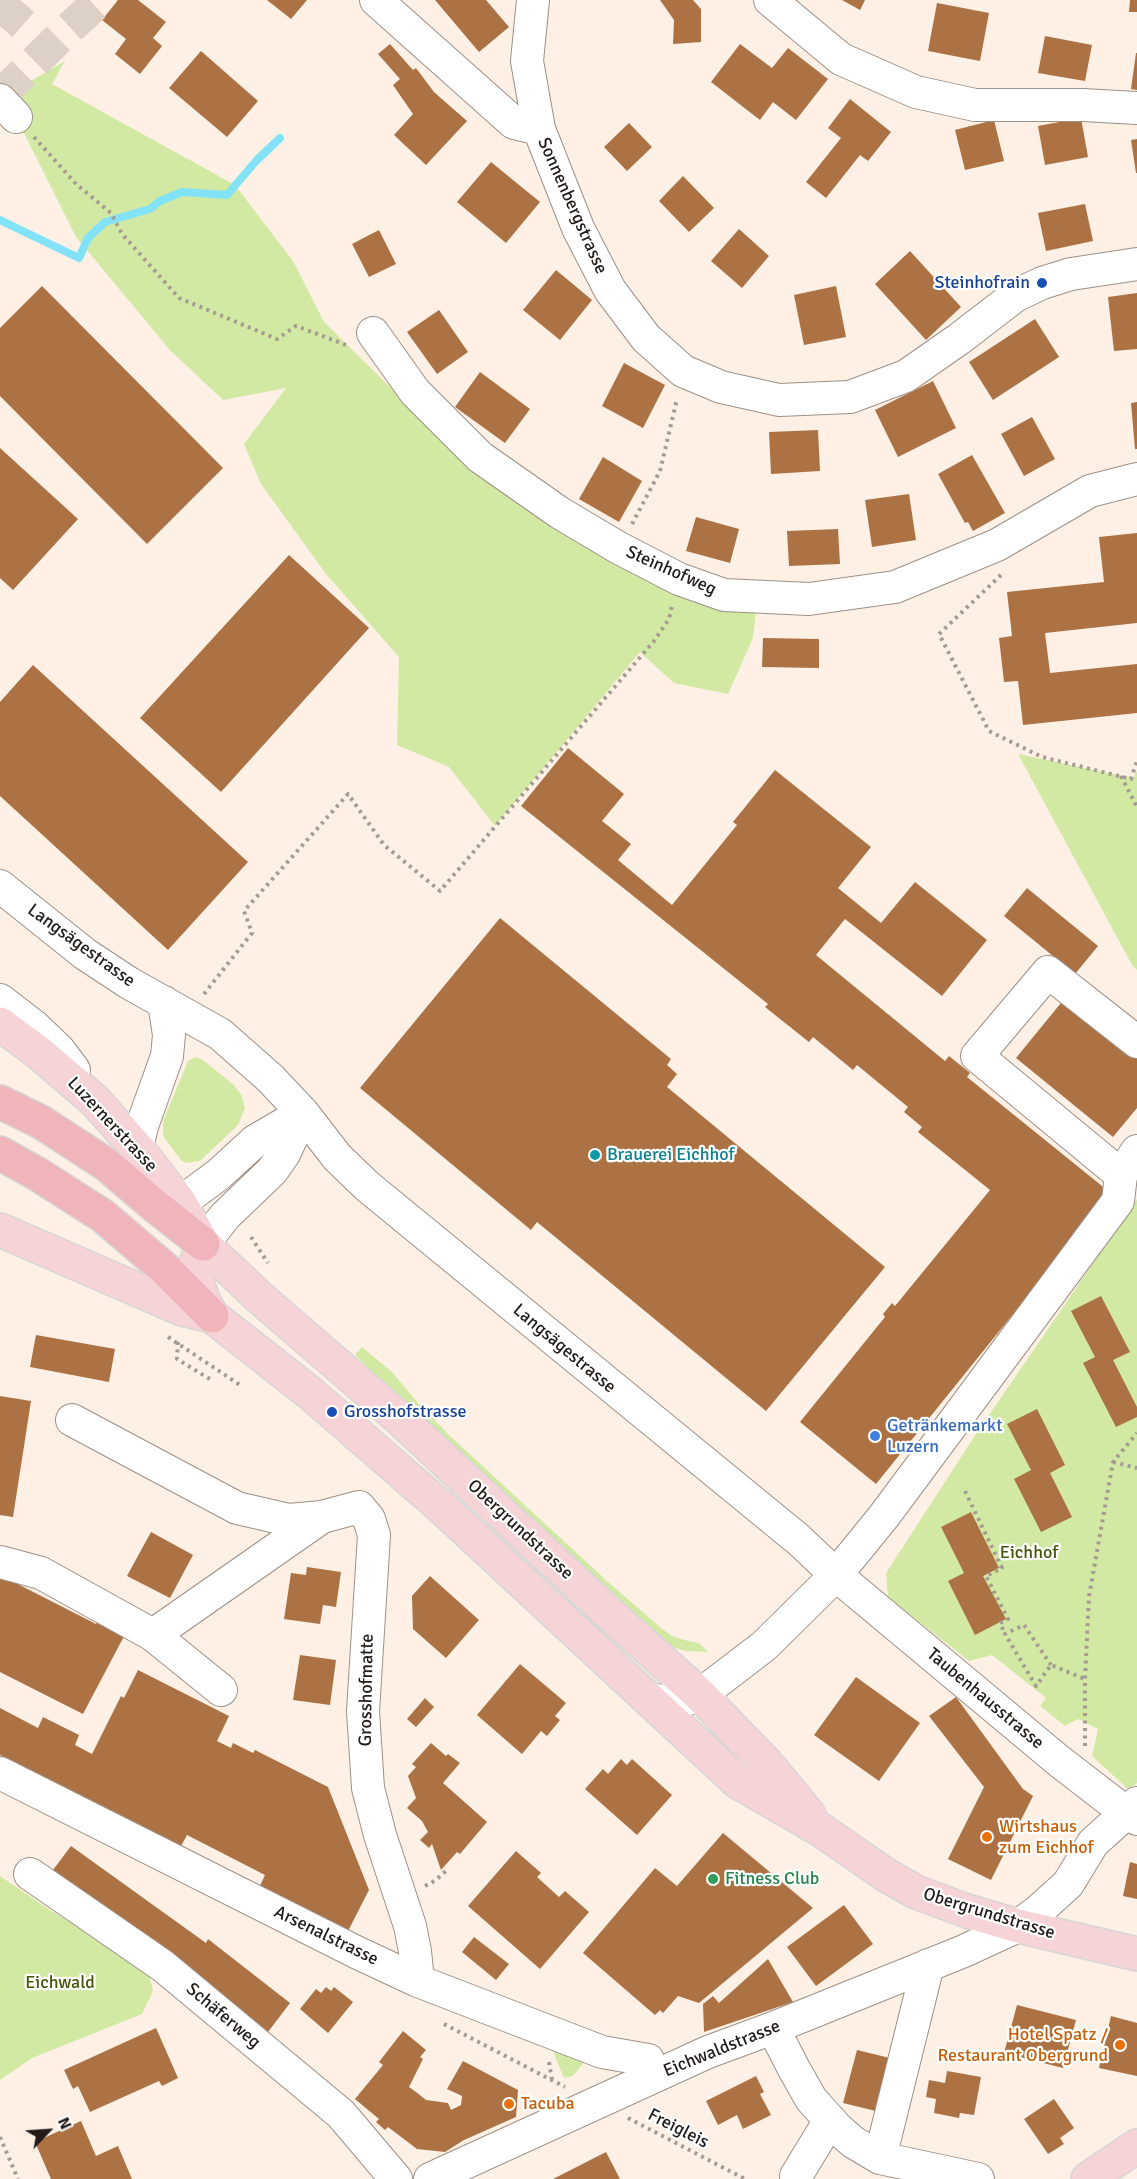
<!DOCTYPE html>
<meta charset="utf-8">
<style>
body{margin:0}
#map{position:relative;width:1137px;height:2179px;overflow:hidden;background:#fef0e5;font-family:Signika,sans-serif}
canvas{display:block}
.north{position:absolute;left:18px;top:2101px;width:60px;height:60px;-webkit-text-stroke:4px #fff;paint-order:stroke;rotate:65deg;font-size:16px;font-weight:700;line-height:24px;text-align:center;color:#211c19}
.north::after{content:'';display:block;margin:auto;width:21px;height:27px;background:#211c19;clip-path:polygon(50% 0,100% 100%,50% 72%,0 100%)}
</style>
<div id="map">
<canvas width="1137" height="2179"></canvas>
<div class="north">N</div>
</div>
<script>
const context = document.querySelector('canvas').getContext('2d');
context.lineJoin = 'round';
function fill(path, color) { context.fillStyle = color; context.fill(path, 'evenodd'); }
const toPath = rows => new Path2D(rows.map(r => 'M' + r).join(''));
function trace(path, color, width, dash) { context.strokeStyle = color; context.lineWidth = width; context.lineCap = dash ? 'butt' : 'round'; context.setLineDash(dash || []); context.stroke(path); }
function write(font, color, halo, rows, align = 'center') {
  context.font = font + ' Signika,sans-serif'; context.lineWidth = 4.5; context.setLineDash([]); context.textBaseline = 'middle'; context.strokeStyle = halo; context.fillStyle = color; for (const [text, x, y, turn = 0] of rows) {
    context.save(); context.translate(x, y); context.rotate((+turn || 0) * Math.PI / 180); context.textAlign = isNaN(turn) ? turn : align; if (halo) context.strokeText(text, 0, 0); context.fillText(text, 0, 0); context.restore();
  }
}
const green = toPath([
 [65,61,52,84,235,185,293,261,324,322,454,450,757,601,753,638,728,694,674,683,640,652,495,826,449,767,397,745,399,657,326,574,261,484,244,444,286,388,223,400,170,350,76,237,16,117,17,89],
 [1018,754,1133,778,1137,771,1137,970,1132,965],
 [195,1057,203,1060,234,1085,242,1096,245,1108,238,1125,200,1161,185,1163,181,1160,163,1136,163,1121,188,1061],
 [1137,1199,1137,1783,1128,1789,1092,1756,1098,1729,1078,1719,1065,1726,1040,1706,1046,1698,992,1655,969,1661,888,1597,886,1573,976,1434],
 [362,1347,392,1372,419,1404,448,1434,607,1581,661,1628,672,1636,684,1640,699,1643,708,1652,686,1651,672,1647,656,1638,405,1405,355,1355],
 [0,1876,50,1910,147,1968,153,1991,142,2014,32,2058,0,2080],
 [552,2049,585,2061,573,2076,564,2078]
]);
const stream = toPath([
 [0,220,79,258,88,238,105,222,150,209,160,201,182,192,227,195,256,161,280,138]
]);
const building = toPath([
 [118,0,138,0,166,22,153,38,162,46,140,74,115,54,126,39,102,20],
 [267,0,307,0,291,19],
 [435,0,486,0,509,27,479,52],
 [660,0,693,0,701,9,701,42,673,44,674,20],
 [842,0,865,0,860,10],
 [1130,0,1137,0,1137,12,1129,12],
 [937,3,989,13,980,61,928,51],
 [1045,36,1092,45,1085,81,1038,73],
 [390,44,413,70,416,68,434,92,467,121,426,165,394,135,413,114,393,85,400,79,378,54],
 [740,44,772,68,788,48,828,79,796,120,773,102,760,120,711,82],
 [201,51,258,101,227,137,169,88],
 [1136,53,1137,53,1137,90,1131,89],
 [850,99,891,132,868,161,860,155,826,198,806,182,841,138,828,128],
 [1081,118,1088,157,1045,165,1038,126],
 [994,120,1004,161,965,170,955,130],
 [629,123,652,147,627,171,604,147],
 [1137,139,1137,173,1136,173,1131,140],
 [491,162,540,202,506,243,457,202],
 [683,176,714,208,689,232,659,201],
 [1085,204,1093,241,1046,251,1038,213],
 [739,229,769,256,742,288,711,261],
 [379,230,396,264,369,277,352,244],
 [910,251,961,307,926,340,875,284],
 [556,270,592,300,560,340,523,310],
 [42,286,223,468,147,544,0,396,0,328],
 [836,286,846,337,804,345,794,295],
 [1137,293,1137,349,1114,351,1108,297],
 [439,310,468,352,437,374,407,332],
 [1035,319,1059,357,993,400,969,362],
 [624,363,665,385,643,428,602,406],
 [480,372,530,409,505,443,455,407],
 [933,381,956,428,898,457,875,410],
 [1137,402,1137,449,1135,449,1131,403],
 [1032,417,1055,459,1024,476,1001,434],
 [818,430,820,471,771,474,769,432],
 [0,448,78,519,13,590,0,578],
 [972,455,1005,513,973,531,968,522,965,523,938,474],
 [603,457,642,481,619,522,579,499],
 [909,494,916,540,872,547,865,500],
 [696,517,739,529,730,563,686,551],
 [838,529,840,564,789,566,787,531],
 [1137,533,1137,623,1045,633,1050,673,1137,664,1137,713,1023,725,1018,681,1004,682,999,638,1012,636,1007,592,1104,582,1099,537],
 [289,555,369,628,221,792,140,718],
 [763,638,819,639,819,668,762,667],
 [33,665,248,862,168,950,0,796,0,702],
 [568,748,624,794,602,821,631,844,618,860,672,905,737,825,733,822,775,770,871,847,838,888,881,923,915,882,987,940,942,996,845,919,816,955,945,1061,949,1056,970,1073,967,1077,1102,1186,1105,1194,1105,1200,876,1484,800,1422,885,1317,883,1314,892,1303,895,1306,990,1190,918,1132,922,1127,904,1112,908,1107,857,1065,853,1070,813,1037,809,1042,765,1007,768,1004,521,806],
 [1027,888,1098,946,1075,974,1004,916],
 [500,918,671,1059,667,1065,677,1074,667,1087,885,1267,766,1411,537,1222,531,1230,360,1088],
 [1065,998,1137,1056,1137,1108,1113,1137,1016,1058],
 [1101,1296,1130,1352,1113,1360,1137,1407,1137,1417,1116,1427,1083,1363,1095,1357,1071,1311],
 [36,1335,115,1349,109,1382,30,1367],
 [0,1396,31,1401,13,1517,0,1515],
 [1037,1409,1065,1465,1050,1473,1072,1517,1041,1532,1014,1479,1031,1470,1007,1424],
 [971,1512,999,1568,983,1576,1006,1619,975,1635,948,1581,964,1573,941,1527],
 [151,1532,193,1555,170,1598,127,1576],
 [307,1567,341,1572,336,1607,323,1605,320,1624,284,1619,291,1573,306,1575],
 [0,1575,96,1624,104,1609,131,1623,83,1714,0,1672],
 [430,1576,479,1620,446,1658,413,1629,412,1596],
 [300,1655,336,1660,330,1705,293,1700],
 [520,1664,566,1703,555,1716,560,1720,547,1736,541,1731,522,1754,477,1715],
 [138,1670,229,1716,217,1741,231,1748,233,1743,253,1753,255,1750,328,1787,369,1890,347,1933,259,1888,265,1875,187,1835,181,1846,0,1755,0,1708,38,1728,43,1717,79,1735,75,1745,92,1754,121,1696,124,1698],
 [856,1677,920,1723,879,1781,814,1735],
 [956,1697,1023,1789,1033,1796,991,1880,948,1859,984,1787,929,1716],
 [425,1698,434,1707,416,1727,407,1719],
 [431,1743,446,1756,448,1754,460,1763,443,1783,487,1822,460,1854,457,1852,441,1870,432,1844,429,1848,420,1840,428,1832,422,1821,407,1808,416,1798,408,1776,416,1767,412,1764],
 [621,1759,627,1765,632,1759,672,1795,637,1835,585,1789,603,1769,608,1774],
 [723,1833,813,1908,699,2003,678,1996,663,2013,660,2010,655,2015,583,1953,655,1868,677,1886],
 [71,1846,206,1943,208,1939,290,2003,268,2032,53,1870],
 [516,1851,541,1873,537,1877,559,1897,565,1891,589,1912,540,1969,468,1906],
 [1130,1862,1137,1864,1137,1899,1123,1896],
 [844,1905,873,1944,816,1986,787,1947],
 [474,1937,509,1964,496,1980,462,1952],
 [768,1959,793,2002,704,2032,703,2004,713,1996,719,2003],
 [326,1987,331,1991,334,1987,353,2002,328,2033,300,2009,316,1989,321,1993],
 [1017,2005,1076,2020,1063,2068,1004,2053],
 [1111,2016,1137,2023,1137,2076,1099,2068],
 [156,2028,178,2078,162,2086,159,2081,90,2112,78,2086,73,2089,64,2070],
 [403,2031,426,2050,420,2057,423,2059,409,2087,416,2092,426,2100,448,2103,451,2110,461,2105,462,2096,447,2089,463,2061,518,2090,516,2117,464,2140,445,2152,417,2149,388,2127,385,2130,376,2122,379,2119,355,2099,383,2065,379,2062],
 [857,2050,898,2060,884,2113,843,2103],
 [947,2071,981,2077,974,2115,960,2113,959,2118,934,2113,936,2099,926,2097,929,2080,945,2083],
 [756,2076,764,2092,760,2094,771,2115,743,2129,737,2115,718,2125,706,2101],
 [1054,2099,1074,2128,1060,2138,1064,2144,1048,2154,1024,2119],
 [81,2121,96,2156,118,2146,132,2179,51,2179,35,2142],
 [606,2152,620,2179,553,2179]
]);
const highwayTunnel = toPath([
 [0,26,23,0],
 [0,96,63,34,100,0]
]);
const path = toPath([
 [34,137,76,184,111,213,122,234,179,298,277,339,296,326,349,346],
 [632,524,660,471,677,399],
 [1001,575,939,634,989,731,1042,757,1131,779,1137,761],
 [1121,776,1137,807],
 [204,994,252,933,244,911,348,794,384,845,440,891,654,641,669,619,672,606],
 [251,1237,268,1263],
 [168,1337,240,1385],
 [178,1342,177,1359,213,1381],
 [1113,1462,1137,1468],
 [965,1491,1002,1568,986,1576,1008,1619,1000,1623,1005,1634],
 [1051,1665,1024,1625,1005,1634,1036,1686,1051,1665,1085,1679],
 [1085,1746,1085,1679,1089,1596,1113,1462,1137,1433],
 [425,1886,436,1880,448,1869],
 [444,2024,565,2087],
 [549,2062,552,2080],
 [628,2118,745,2179],
 [0,2137,18,2179]
]);
const minor = toPath([
 [376,0,514,123,539,129],
 [533,0,527,61,539,129,578,228,610,290,646,338,683,371,721,387,779,400,850,397,906,376,959,339,1015,296,1042,283,1071,274,1137,264],
 [770,0,841,59,916,92,975,105,1083,105,1137,108],
 [0,100,16,117],
 [373,333,415,392,480,457,560,513,619,548,679,579,724,595,809,599,895,587,997,545,1090,491,1137,479],
 [0,886,85,954,129,983,220,1034,270,1078,303,1113,337,1157,367,1186,799,1540,836,1575,1059,1761,1125,1812,1137,1819],
 [0,1000,35,1027,59,1050,74,1070],
 [137,1148,142,1126,167,1056,169,1035,164,1002],
 [1121,1175,977,1056,1048,972,1137,1042],
 [155,1206,174,1206,180,1203,218,1175,255,1141,303,1113],
 [203,1244,225,1216,272,1171,284,1154,303,1113],
 [72,1420,237,1508,289,1520,322,1517],
 [0,1562,41,1573,153,1635,221,1690],
 [153,1635,322,1517,359,1507,369,1519,374,1535,363,1711,368,1788,380,1835,410,1926,415,1951,418,1981],
 [652,1700,679,1702,700,1695,764,1646,836,1575,884,1516,1118,1201,1121,1175,1137,1151],
 [0,1773,356,1952,418,1981,602,2052,648,2060,653,2077],
 [30,1874,163,1966,341,2114,396,2179],
 [773,2028,794,2069,811,2099,837,2128,853,2142,880,2158,978,2179],
 [880,2158,928,1965],
 [796,2176,830,2120],
 [430,2179,708,2052,773,2028,964,1951,1018,1926,1037,1912,1068,1884,1093,1843,1137,1803]
]);
const major = toPath([
 [0,1024,38,1052,95,1101,137,1148,180,1203,203,1244,259,1297,399,1418,612,1616,700,1695,766,1763,809,1815],
 [0,1230,182,1309,212,1316],
 [203,1244,195,1266,196,1279,203,1300,212,1316,310,1393,439,1505,738,1782,821,1830,886,1875,916,1892,967,1911,1018,1926,1137,1954],
 [1088,2179,1137,2146]
]);
const highway = toPath([
 [0,1102,41,1122,107,1165,155,1206,203,1244],
 [0,1153,39,1175,103,1216,165,1269,212,1316]
]);
const markers = [
 [1042,283,6,"#1a4fb4"],
 [595,1155,6,"#0f9aa8"],
 [332,1412,6,"#1a4fb4"],
 [875,1436,6,"#3f7fe0"],
 [987,1837,6,"#e8710a"],
 [713,1879,6,"#2e9e5b"],
 [1120,2045,6,"#e8710a"],
 [509,2104,6,"#e8710a"]
];
const streetNames = [
 ["Sonnenbergstrasse",572,206,66],
 ["Steinhofweg",671,571,24],
 ["Langsägestrasse",81,946,36],
 ["Luzernerstrasse",112,1125,47],
 ["Langsägestrasse",564,1349,40],
 ["Obergrundstrasse",520,1530,43],
 ["Grosshofmatte",367,1690,-89],
 ["Taubenhausstrasse",985,1699,40],
 ["Obergrundstrasse",989,1914,17],
 ["Arsenalstrasse",326,1936,26],
 ["Schäferweg",223,2016,40],
 ["Eichwaldstrasse",722,2049,-22],
 ["Freigleis",678,2129,27]
];
const transitNames = [
 ["Steinhofrain",1030,283],
 ["Grosshofstrasse",344,1412,"left"]
];
const cultureNames = [
 ["Brauerei Eichhof",607,1155]
];
const shopNames = [
 ["Getränkemarkt",887,1426],
 ["Luzern",887,1447]
];
const parkNames = [
 ["Eichhof",1029,1553],
 ["Eichwald",60,1983]
];
const foodNames = [
 ["Wirtshaus",999,1827],
 ["zum Eichhof",999,1848],
 ["Hotel Spatz /",1108,2035,"right"],
 ["Restaurant Obergrund",1108,2056,"right"],
 ["Tacuba",521,2104]
];
const leisureNames = [
 ["Fitness Club",725,1879]
];
fill(green, '#d2e9a4');
trace(stream, '#82e2f7', 8);
fill(building, '#ac7244');
trace(highwayTunnel, '#ddd0c6', 33, [33, 16]);
trace(minor, '#9d9087', 34);
trace(major, '#d7d6d6', 36);
trace(highway, '#d7d6d6', 36);
trace(path, '#a59b93', 4, [3, 4.5]);
trace(minor, '#fff', 32);
trace(major, '#f5d3d6', 33);
trace(highway, '#efb5ba', 33);
for (const [x, y, r, color] of markers) { const dot = new Path2D(); dot.arc(x, y, r, 0, 2 * Math.PI); context.fillStyle = color; context.fill(dot); trace(dot, '#fff', 2); }
write('18px', '#211c19', '#fff', streetNames);
write('18px', '#164399', '#fff', transitNames, 'right');
write('18px', '#0d838f', '#fff', cultureNames, 'left');
write('18px', '#366cbe', '#fff', shopNames, 'left');
write('18px', '#445709', '#fff', parkNames);
write('18px', '#c56008', '#fff', foodNames, 'left');
write('18px', '#27864d', '#fff', leisureNames, 'left');
</script>
